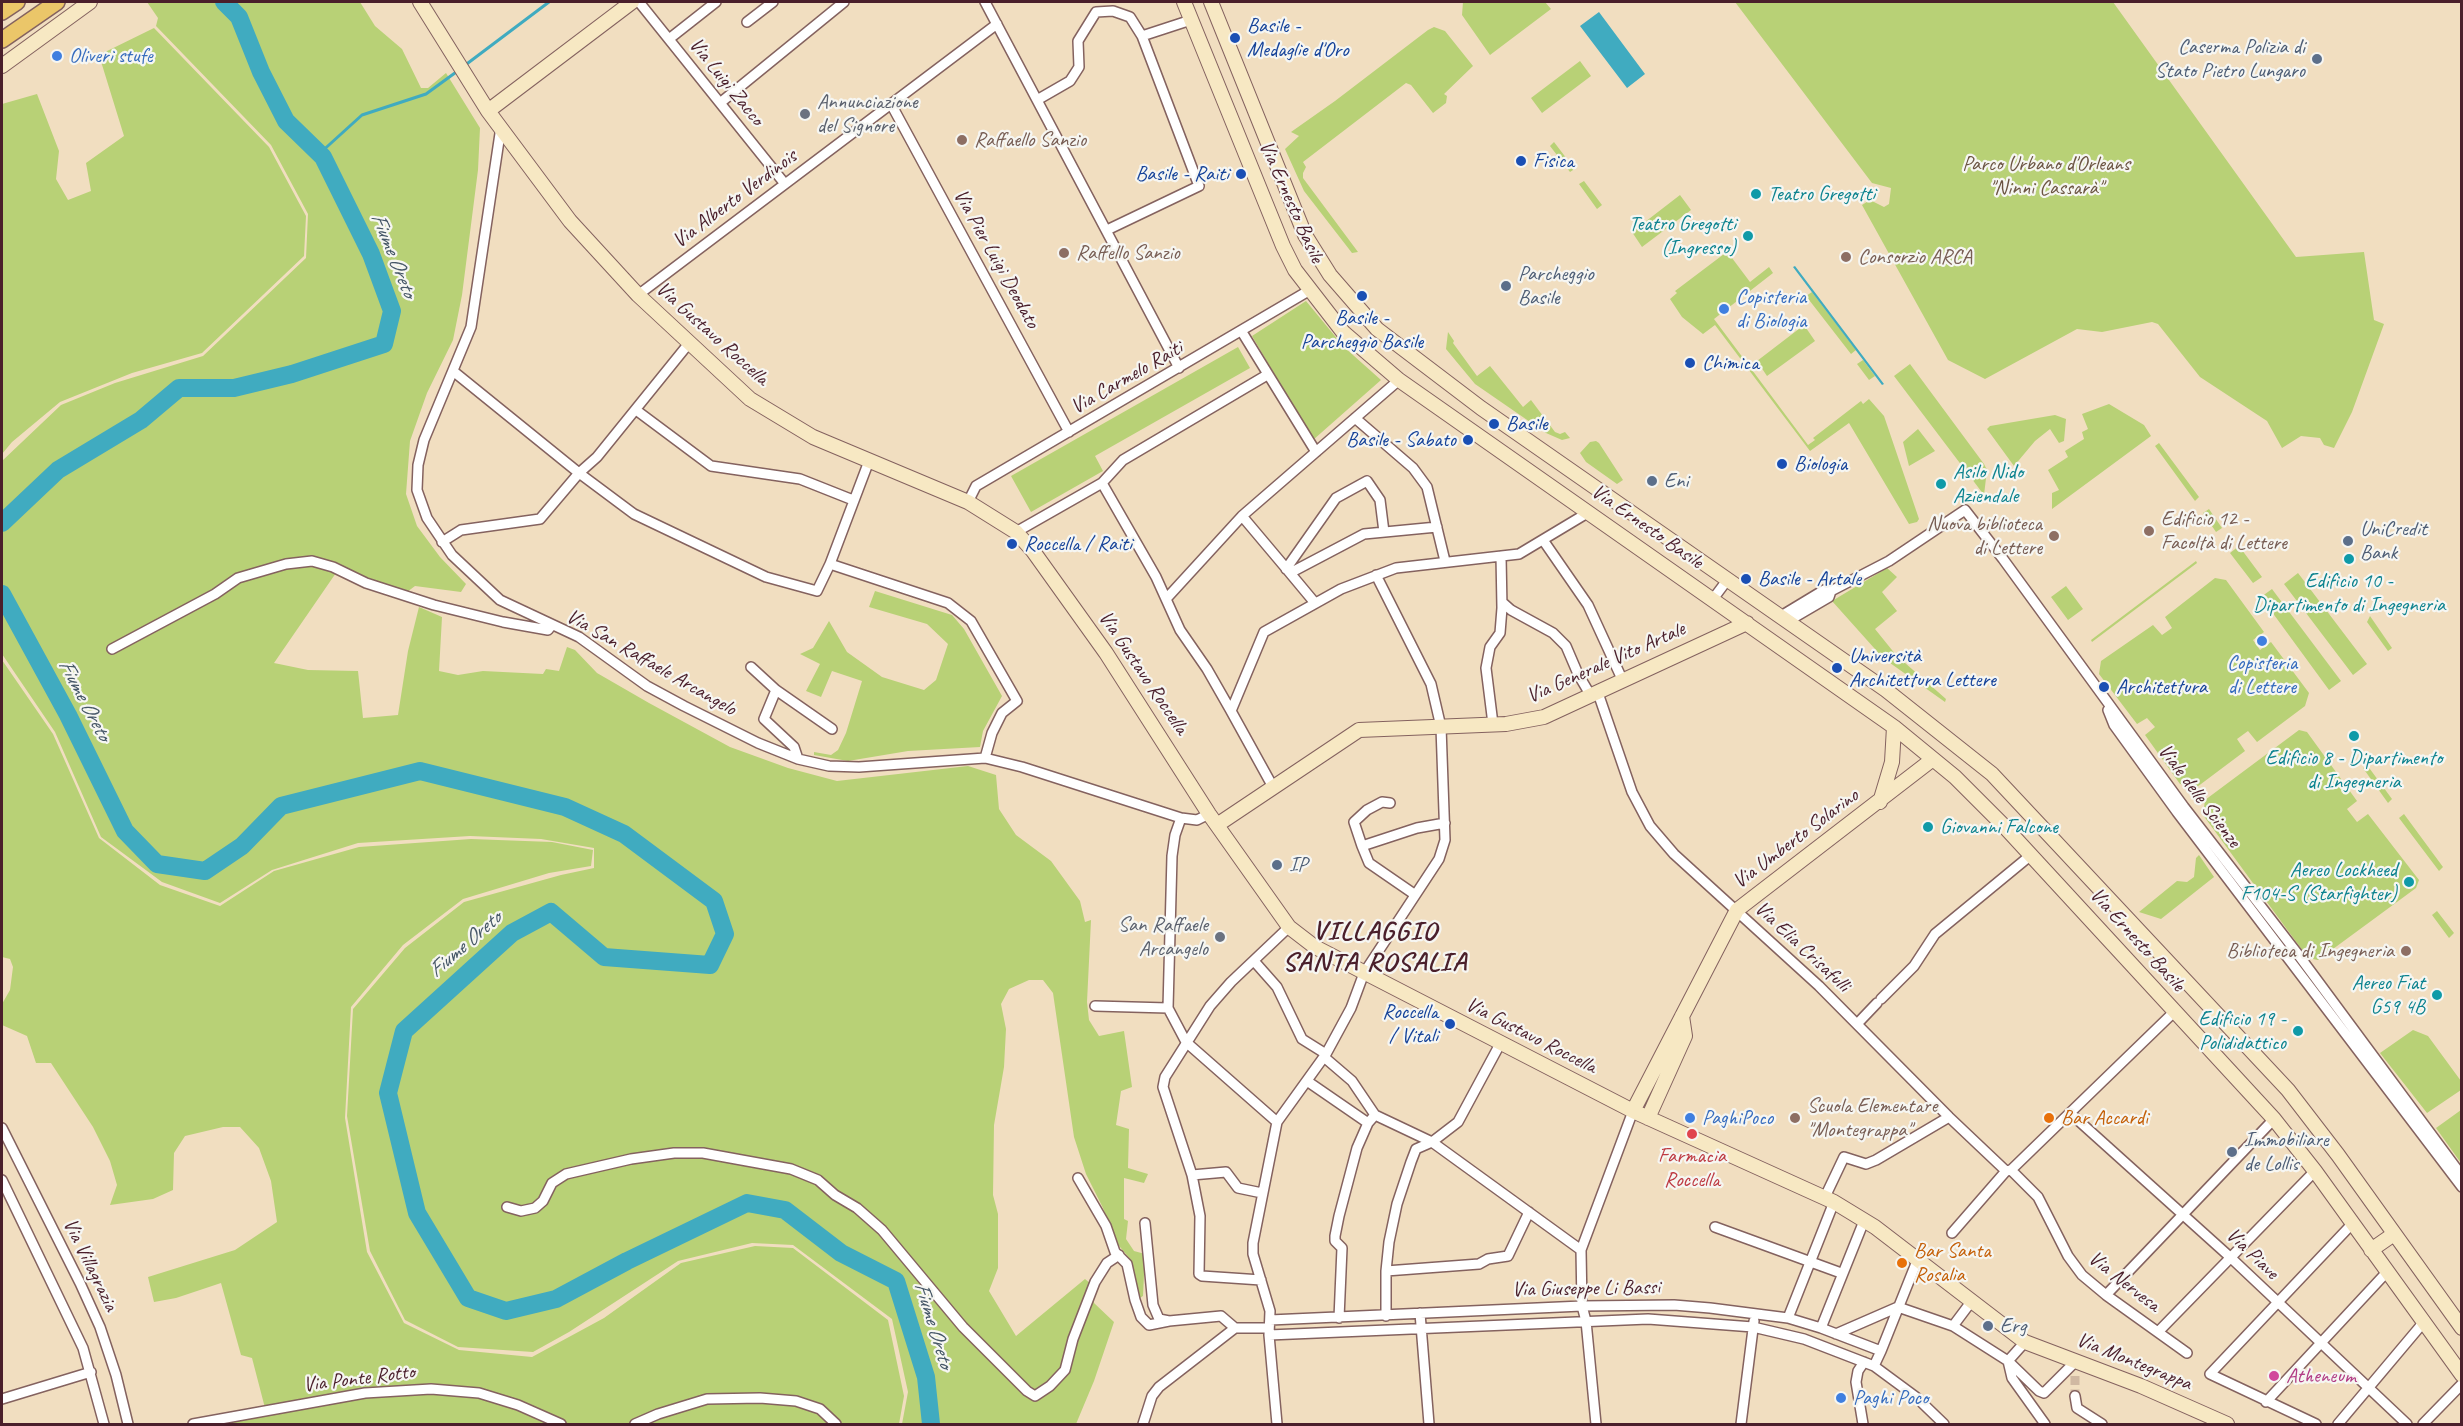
<!DOCTYPE html>
<meta charset="utf-8">
<style>
body{margin:0}
#map{position:relative;width:2463px;height:1426px;overflow:hidden;background:#f1dec0;font-family:Caveat,sans-serif}
canvas{display:block}
.frame{position:absolute;inset:0;border:3px solid #4a1f2b;pointer-events:none}
</style>
<div id="map">
<canvas width="2463" height="1426"></canvas>
<div class="frame"></div>
</div>
<script>
const context = document.querySelector('canvas').getContext('2d');
context.lineJoin = 'round';
function fill(path, color) { context.fillStyle = color; context.fill(path, 'evenodd'); }
const toPath = rows => new Path2D(rows.map(r => 'M' + r).join(''));
function trace(path, color, width, dash) { context.strokeStyle = color; context.lineWidth = width; context.lineCap = dash ? 'butt' : 'round'; context.setLineDash(dash || []); context.stroke(path); }
function write(font, color, halo, rows, align = 'center') {
  context.font = font + ' Caveat,sans-serif'; context.lineWidth = 4.5; context.setLineDash([]); context.textBaseline = 'middle'; context.strokeStyle = halo; context.fillStyle = color; for (const [text, x, y, turn = 0] of rows) {
    context.save(); context.translate(x, y); context.rotate((+turn || 0) * Math.PI / 180); context.textAlign = isNaN(turn) ? turn : align; if (halo) context.strokeText(text, 0, 0); context.fillText(text, 0, 0); context.restore();
  }
}
const green = toPath([
 [147,2,360,2,375,26,402,49,421,88,428,88,446,73,480,128,478,170,462,295,453,340,427,393,410,441,406,494,417,526,440,557,466,584,461,592,415,586,407,592,338,570,274,663,308,670,358,671,363,718,398,715,408,651,419,607,442,617,439,671,458,675,483,671,543,674,546,669,559,671,567,647,575,650,597,673,649,703,730,747,788,768,837,781,968,766,996,775,999,809,1016,835,1051,861,1080,901,1085,922,1091,920,1087,1002,1089,1020,1099,1036,1124,1031,1132,1087,1121,1091,1116,1125,1129,1129,1128,1168,1148,1174,1144,1183,1124,1178,1124,1219,1128,1221,1126,1239,1134,1251,1145,1254,1143,1296,1138,1299,1130,1259,1115,1241,1103,1208,1086,1174,1074,1137,1053,993,1043,980,1029,980,1009,989,1001,1004,1006,1029,1004,1067,994,1125,993,1195,998,1214,998,1268,989,1291,1016,1336,1085,1279,1091,1284,1094,1303,1114,1322,1094,1381,1076,1424,902,1424,908,1392,892,1319,793,1245,752,1243,678,1261,569,1332,533,1352,458,1347,405,1320,370,1251,347,1116,353,1009,405,948,464,902,561,875,594,868,594,848,541,839,470,836,358,843,272,870,220,903,162,882,101,837,55,732,2,654,2,461,61,405,115,383,203,356,306,258,308,214,271,145,156,26,158,18],
 [1463,2,1545,2,1551,9,1490,55,1462,15],
 [1735,2,2113,2,2296,257,2364,252,2374,320,2384,324,2352,412,2334,448,2324,445,2320,438,2301,436,2282,448,2267,421,2200,377,2158,324,2152,322,2102,332,2077,329,1985,379,1948,360,1862,205,1870,200,1884,207,1889,204,1891,188,1872,183],
 [1434,27,1445,31,1473,66,1444,94,1447,96,1446,103,1433,113,1411,85,1406,83,1303,162,1306,167,1303,173,1303,178,1358,252,1352,253,1304,191,1285,149,1299,136,1291,132,1335,101,1428,30],
 [154,28,269,147,306,216,304,256,202,353,132,373,60,402,12,442,2,454,2,104,37,94,59,151,56,179,68,200,91,191,86,163,124,136,99,55],
 [1580,61,1591,76,1542,113,1531,98],
 [1554,142,1570,163,1573,170,1570,172,1550,146],
 [1584,181,1602,205,1597,209,1579,184],
 [1680,195,1691,210,1642,247,1632,232],
 [1724,254,1726,256,1729,254,1750,282,1769,267,1773,273,1714,319,1808,445,1815,440,1813,438,1861,401,1863,404,1869,399,1884,416,1919,519,1917,522,1909,524,1849,423,1810,451,1715,325,1703,334,1682,317,1670,299,1677,293,1675,291],
 [1812,292,1856,350,1851,354,1806,296],
 [1306,301,1344,347,1381,380,1313,440,1252,336],
 [1804,325,1815,341,1767,376,1757,361],
 [1448,332,1454,341,1453,343,1477,376,1490,366,1523,407,1531,400,1555,432,1560,434,1565,432,1570,438,1562,440,1546,433,1475,384,1446,349],
 [1238,347,1250,368,1095,456,1103,471,1031,512,1011,476],
 [1863,360,1875,376,1869,380,1857,364],
 [1910,364,1984,464,1987,470,1984,495,1894,376],
 [2109,404,2144,425,2151,436,2052,509,2052,493,2059,490,2048,470,2068,457,2065,451,2084,439,2082,432,2088,429,2082,414],
 [2055,415,2066,419,2064,441,2059,443,2050,429,2035,441,2014,466,1987,429,1990,426],
 [1918,429,1935,451,1909,466,1903,442],
 [1596,441,1599,443,1623,480,1617,484,1586,462,1580,453,1590,442],
 [2159,443,2199,497,2195,501,2155,446],
 [2209,509,2222,528,2216,532,2203,513],
 [2239,546,2262,577,2253,583,2230,553],
 [2196,561,2197,563,2092,642,2091,640],
 [1887,568,1897,577,1882,592,1897,611,1875,629,1896,655,1946,699,1945,702,1883,658,1832,601],
 [2298,573,2367,664,2353,675,2284,584],
 [2215,578,2226,580,2264,632,2253,640,2260,650,2271,642,2309,693,2305,706,2257,742,2248,731,2237,739,2245,751,2197,787,2180,784,2145,735,2155,727,2147,718,2137,724,2099,674,2101,661,2153,625,2162,635,2172,628,2165,617],
 [2066,586,2083,609,2068,620,2051,597],
 [2272,589,2341,681,2329,690,2261,597],
 [875,591,952,615,964,629,1002,696,983,731,980,747,908,751,848,761,814,755,814,752,831,755,838,750,846,733,862,681,832,671,821,697,806,691,820,664,800,654,813,648,829,621,847,652,882,677,924,690,936,680,948,644,927,624,869,607],
 [2370,616,2392,648,2388,651,2367,622],
 [2,660,53,734,99,838,160,885,220,906,274,871,359,847,471,839,552,842,593,850,591,866,549,873,463,899,403,945,351,1007,345,1118,367,1252,404,1323,459,1350,532,1357,604,1318,681,1263,755,1246,793,1248,888,1320,904,1396,899,1424,219,1424,258,1415,265,1408,252,1358,241,1355,221,1283,176,1298,154,1302,148,1277,235,1250,277,1222,271,1181,259,1148,240,1127,223,1127,185,1136,174,1153,173,1190,153,1199,110,1205,117,1185,110,1161,93,1127,51,1063,36,1063,27,1036,2,1025,2,1004,10,990,13,967,10,959,2,957],
 [2299,730,2307,732,2357,801,2347,809,2357,822,2368,814,2419,880,2416,888,2318,960,2308,958,2203,815,2205,800],
 [2367,765,2392,799,2388,803,2363,768],
 [2404,814,2443,867,2439,871,2399,818],
 [2199,855,2214,877,2161,919,2139,912,2177,881,2187,882,2194,877,2196,858],
 [2437,911,2454,933,2449,938,2432,915],
 [2413,1030,2428,1036,2461,1081,2461,1090,2427,1113,2380,1053],
 [2461,1110,2461,1163,2436,1128]
]);
const water = toPath([
 [1599,12,1645,74,1627,88,1580,26],
 [1795,266,1884,384,1882,385,1793,267]
]);
const stream = toPath([
 [464,66,549,2],
 [319,154,362,115,426,94,459,70]
]);
const river = toPath([
 [2,523,58,470,141,420,179,388,234,388,292,374,384,344,392,311,371,254,323,157,286,121,261,72,239,17,224,2],
 [2,594,68,715,125,831,157,864,205,871,242,846,281,806,420,771,565,807,624,834,714,901,725,934,710,965,604,957,551,912,512,933,404,1031,388,1093,417,1213,468,1298,506,1311,556,1299,627,1261,747,1203,785,1210,841,1253,896,1281,926,1377,931,1424]
]);
const streetTunnel = toPath([
 [2075,1376,2075,1396]
]);
const street = toPath([
 [639,2,785,184],
 [985,2,1179,368],
 [747,22,773,2],
 [669,39,716,2],
 [1037,100,1070,81,1079,67,1078,41,1096,12,1113,11,1130,17,1142,36,1191,20],
 [720,103,844,2],
 [891,104,1069,432],
 [501,127,471,327,424,440,418,465,417,490,427,518,452,555,500,600,579,637,647,686,684,706,758,743,798,759,829,766,859,767,985,758,1022,767,1181,818],
 [1107,230,1199,186,1142,36],
 [638,295,997,24],
 [1242,332,1316,452],
 [453,371,579,473,634,514,766,577,817,591,830,564,948,603,971,621,1017,701,1002,713,992,733,985,758],
 [636,410,711,466,800,479,853,500],
 [1355,418,1413,468,1427,487,1445,561],
 [1102,483,1156,577,1180,630,1207,669,1231,711],
 [968,502,976,486,1310,290],
 [1242,516,1290,573,1364,534,1437,527],
 [1016,532,1102,483,1123,460,1267,375],
 [1543,540,1588,605,1622,679],
 [442,542,461,530,540,519,579,473,597,457,690,342],
 [830,564,869,461],
 [1286,569,1336,498,1367,481,1380,500,1384,532],
 [1290,573,1315,603],
 [1166,599,1242,516,1399,380],
 [1713,599,1728,579],
 [1502,602,1511,610,1553,633,1566,646,1578,674,1591,696],
 [1781,616,1824,590,1831,591,1889,561,1965,510,2003,559,2184,807,2297,953,2462,1176],
 [1788,621,1829,597,1831,591],
 [112,649,215,594,238,578,286,564,312,561,333,567,366,583,434,605,503,622,548,630,551,626],
 [751,667,776,690,832,729],
 [776,690,764,719,794,747,798,759],
 [1598,693,1632,792,1650,826,1674,854,1819,986,1949,1117,2006,1171],
 [2108,710,2114,725,2177,812,2462,1187],
 [1493,724,1486,668,1490,647,1500,633,1502,608,1501,556],
 [1273,787,1231,711,1264,632,1341,589,1396,568,1519,554,1589,512],
 [1209,814,1197,820,1181,818,1175,835,1172,856,1168,1008,1186,1042,1277,1122],
 [1362,846,1354,822,1367,810,1382,802,1390,803],
 [1414,894,1369,863,1362,846,1417,828,1445,823],
 [1254,961,1277,987,1302,1039,1326,1054],
 [1881,999,1914,966,1935,934,2031,855],
 [1095,1006,1168,1008],
 [1857,1024,1877,1003],
 [1324,1057,1352,1081,1375,1115,1432,1142,1581,1250],
 [1307,1081,1368,1123],
 [2070,1113,2230,1257,2407,1424],
 [2,1128,80,1283,100,1327,116,1375,128,1424],
 [2011,1170,2038,1197,2068,1256,2082,1275,2106,1295,2187,1353],
 [1192,1175,1226,1172,1238,1188,1262,1193],
 [1078,1178,1106,1226,1115,1252,1127,1264,1135,1300,1141,1317,1149,1325,1169,1321],
 [2,1180,83,1348,104,1424],
 [1825,1197,1844,1157,1866,1164,1876,1160,1949,1117],
 [507,1207,521,1211,535,1208,543,1201,552,1183,566,1174,631,1159,674,1153,703,1153,791,1169,818,1180,835,1195,857,1208,882,1230,963,1327,1027,1391,1035,1396,1050,1386,1065,1370,1073,1339,1095,1282,1107,1263,1119,1255],
 [1145,1223,1153,1305,1159,1319,1169,1321,1221,1316,1235,1328],
 [1715,1227,1841,1273],
 [1952,1233,2006,1171,2011,1170,2174,1012],
 [1386,1271,1479,1264,1488,1259,1508,1256,1529,1212],
 [1261,1280,1202,1276,1199,1274,1200,1216,1192,1175,1163,1087,1165,1077,1210,1006,1231,982,1289,927],
 [2106,1295,2274,1119],
 [1898,1307,1953,1326,2008,1361,2025,1342],
 [1420,1313,1429,1424],
 [1386,1316,1386,1271,1389,1242,1397,1204,1411,1162,1416,1149,1432,1142,1458,1122,1500,1044],
 [1339,1318,1342,1248,1335,1241,1335,1236,1339,1216,1357,1148,1368,1123,1375,1115],
 [1788,1318,1834,1202],
 [1270,1320,1582,1306,1674,1305,1710,1308,1788,1318,1821,1328,1881,1351,1874,1366],
 [1953,1326,1971,1302],
 [1821,1328,1864,1221],
 [2159,1331,2315,1171],
 [1836,1334,1898,1307],
 [1269,1335,1648,1319,1753,1327,1804,1339,1874,1366,1916,1397,1944,1424],
 [1881,1351,1917,1261],
 [2008,1361,2039,1391,2044,1393,2073,1364],
 [2008,1361,2012,1378,2045,1424],
 [2075,1396,2077,1408,2102,1424],
 [2,1399,91,1372],
 [2266,1402,2386,1273],
 [193,1424,365,1393,431,1389,479,1393,518,1405,561,1424],
 [635,1424,658,1414,707,1399,760,1398,796,1401,820,1409,836,1424],
 [1143,1424,1152,1396,1159,1387,1235,1328,1269,1328],
 [1277,1424,1269,1335,1270,1311,1253,1254,1253,1243,1277,1122,1326,1054,1351,1008,1364,973,1439,859,1445,840,1441,727,1431,684,1376,575],
 [1596,1424,1586,1321,1582,1306,1581,1250,1633,1111],
 [1741,1424,1754,1321],
 [1863,1424,1856,1382,1858,1371,1864,1362],
 [2316,1424,2210,1374,2352,1224],
 [2338,1424,2423,1323],
 [2423,1424,2462,1384]
]);
const secondary = toPath([
 [420,2,488,111,570,221,638,295,750,399,813,437,968,502,1016,532,1033,551,1106,653,1209,814,1289,927,1315,947,1633,1111,1834,1202,1875,1227,2025,1342,2141,1386,2227,1424],
 [1184,2,1283,246,1295,270,1343,332,1399,380,1894,727,1955,777,2003,825,2274,1119,2315,1171,2462,1375],
 [1211,2,1305,235,1330,275,1377,329,1481,408,1886,690,1992,774,2288,1090,2338,1155,2462,1328],
 [2,66,90,2],
 [488,111,632,2],
 [1880,802,1892,762,1894,727],
 [1217,825,1359,730,1506,724,1544,717,1747,623],
 [1633,1111,1737,910,1933,759],
 [1648,1118,1685,1036,1682,1016],
 [2371,1250,2394,1234]
]);
const primary = toPath([
 [2,12,17,2],
 [2,40,57,2]
]);
const markers = [
 [1235,38,6,"#1a4fb4"],
 [57,56,6,"#3f7fe0"],
 [2317,59,6,"#5c6f8a"],
 [805,114,6,"#6b7280"],
 [962,140,6,"#8d6e63"],
 [1521,161,6,"#1a4fb4"],
 [1241,174,6,"#1a4fb4"],
 [1756,194,6,"#0f9aa8"],
 [1748,236,6,"#0f9aa8"],
 [1064,253,6,"#8d6e63"],
 [1846,257,6,"#8d6e63"],
 [1506,286,6,"#5c6f8a"],
 [1362,296,6,"#1a4fb4"],
 [1724,309,6,"#3f7fe0"],
 [1690,363,6,"#1a4fb4"],
 [1494,424,6,"#1a4fb4"],
 [1468,440,6,"#1a4fb4"],
 [1782,464,6,"#1a4fb4"],
 [1652,481,6,"#5c6f8a"],
 [1941,484,6,"#0f9aa8"],
 [2149,531,6,"#8d6e63"],
 [2054,536,6,"#8d6e63"],
 [2348,541,6,"#5c6f8a"],
 [1012,544,6,"#1a4fb4"],
 [2349,559,6,"#0f9aa8"],
 [1746,579,6,"#1a4fb4"],
 [2262,641,6,"#3f7fe0"],
 [1837,668,6,"#1a4fb4"],
 [2104,687,6,"#1a4fb4"],
 [2354,736,6,"#0f9aa8"],
 [1928,827,6,"#0f9aa8"],
 [1277,865,6,"#5c6f8a"],
 [2409,882,6,"#0f9aa8"],
 [1220,937,6,"#6b7280"],
 [2406,951,6,"#8d6e63"],
 [2437,995,6,"#0f9aa8"],
 [1450,1024,6,"#1a4fb4"],
 [2298,1031,6,"#0f9aa8"],
 [1690,1118,6,"#3f7fe0"],
 [1795,1118,6,"#8d6e63"],
 [2049,1118,6,"#e8710a"],
 [1692,1134,6,"#e0444e"],
 [2232,1152,6,"#5c6f8a"],
 [1902,1263,6,"#e8710a"],
 [1988,1326,6,"#5c6f8a"],
 [2274,1376,6,"#d1479c"],
 [1841,1398,6,"#3f7fe0"]
];
const transitNames = [
 ["Basile -",1247,26],
 ["Medaglie d'Oro",1247,50],
 ["Fisica",1533,161],
 ["Basile - Raiti",1229,174,"right"],
 ["Basile -",1362,318,"center"],
 ["Parcheggio Basile",1362,342,"center"],
 ["Chimica",1702,363],
 ["Basile",1506,424],
 ["Basile - Sabato",1456,440,"right"],
 ["Biologia",1794,464],
 ["Roccella / Raiti",1024,544],
 ["Basile - Artale",1758,579],
 ["Università",1849,656],
 ["Architettura Lettere",1849,680],
 ["Architettura",2116,687],
 ["Roccella",1438,1012,"right"],
 ["/ Vitali",1438,1036,"right"]
];
const serviceNames = [
 ["Caserma Polizia di",2305,47,"right"],
 ["Stato Pietro Lungaro",2305,71,"right"],
 ["Parcheggio",1518,274],
 ["Basile",1518,298],
 ["Eni",1664,481],
 ["UniCredit",2360,529],
 ["Bank",2360,553],
 ["IP",1289,865],
 ["Immobiliare",2244,1140],
 ["de Lollis",2244,1164],
 ["Erg",2000,1326]
];
const shopNames = [
 ["Oliveri stufe",69,56],
 ["Copisteria",1736,297],
 ["di Biologia",1736,321],
 ["Copisteria",2262,663,"center"],
 ["di Lettere",2262,687,"center"],
 ["PaghiPoco",1702,1118],
 ["Paghi Poco",1853,1398]
];
const streetNames = [
 ["Via Luigi Zacco",726,82,51],
 ["Via Alberto Verdinois",735,199,-37],
 ["Via Ernesto Basile",1291,202,66],
 ["Via Pier Luigi Deodato",996,259,61],
 ["Via Gustavo Roccella",712,334,42],
 ["Via Carmelo Raiti",1127,378,-30],
 ["Via Ernesto Basile",1647,527,35],
 ["Via San Raffaele Arcangelo",651,663,30],
 ["Via Generale Vito Artale",1606,663,-24],
 ["Via Gustavo Roccella",1143,673,56],
 ["Viale delle Scienze",2199,796,53],
 ["Via Umberto Solarino",1796,839,-37],
 ["Via Ernesto Basile",2137,940,48],
 ["Via Elia Crisafulli",1802,947,43],
 ["Via Gustavo Roccella",1531,1036,27],
 ["Via Piave",2252,1254,44],
 ["Via Villagrazia",90,1265,64],
 ["Via Nervesa",2124,1282,38],
 ["Via Giuseppe Li Bassi",1586,1289,-1],
 ["Via Montegrappa",2134,1362,22],
 ["Via Ponte Rotto",359,1379,-7]
];
const worshipNames = [
 ["Annunciazione",817,102],
 ["del Signore",817,126],
 ["San Raffaele",1208,925,"right"],
 ["Arcangelo",1208,949,"right"]
];
const educationNames = [
 ["Raffaello Sanzio",974,140],
 ["Raffello Sanzio",1076,253],
 ["Consorzio ARCA",1858,257],
 ["Edificio 12 -",2161,519],
 ["Facoltà di Lettere",2161,543],
 ["Nuova biblioteca",2042,524,"right"],
 ["di Lettere",2042,548,"right"],
 ["Biblioteca di Ingegneria",2394,951,"right"],
 ["Scuola Elementare",1807,1106],
 ["\"Montegrappa\"",1807,1130]
];
const parkNames = [
 ["Parco Urbano d'Orleans",2046,164],
 ["\"Ninni Cassarà\"",2046,188]
];
const cultureNames = [
 ["Teatro Gregotti",1768,194,"left"],
 ["Teatro Gregotti",1736,224],
 ["(Ingresso)",1736,248],
 ["Asilo Nido",1953,472,"left"],
 ["Aziendale",1953,496,"left"],
 ["Edificio 10 -",2349,581,"center"],
 ["Dipartimento di Ingegneria",2349,605,"center"],
 ["Edificio 8 - Dipartimento",2354,758,"center"],
 ["di Ingegneria",2354,782,"center"],
 ["Giovanni Falcone",1940,827,"left"],
 ["Aereo Lockheed",2397,870],
 ["F104-S (Starfighter)",2397,894],
 ["Aereo Fiat",2425,983],
 ["G59 4B",2425,1007],
 ["Edificio 19 -",2286,1019],
 ["Polididattico",2286,1043]
];
const foodNames = [
 ["Bar Accardi",2061,1118],
 ["Bar Santa",1914,1251],
 ["Rosalia",1914,1275]
];
const healthNames = [
 ["Farmacia",1692,1156],
 ["Roccella",1692,1180]
];
const hotelNames = [
 ["Atheneum",2286,1376]
];
const waterNames = [
 ["Fiume Oreto",393,255,68],
 ["Fiume Oreto",84,700,62],
 ["Fiume Oreto",465,945,-41],
 ["Fiume Oreto",933,1325,73]
];
const districtNames = [
 ["VILLAGGIO",1375,932],
 ["SANTA ROSALIA",1375,963]
];
fill(green, '#b8d176');
fill(water, '#40abc0');
trace(stream, '#40abc0', 3);
trace(river, '#40abc0', 18);
trace(streetTunnel, '#d0b8a2', 9, [9, 4.5]);
trace(street, '#84625f', 12);
trace(secondary, '#84625f', 16);
trace(primary, '#84625f', 18);
trace(street, '#fff', 9);
trace(secondary, '#f7e8c3', 14);
trace(primary, '#ebc669', 15);
for (const [x, y, r, color] of markers) { const dot = new Path2D(); dot.arc(x, y, r, 0, 2 * Math.PI); context.fillStyle = color; context.fill(dot); trace(dot, '#f6f6f2', 2); }
write('21px', '#164399', '#f6f6f2', transitNames, 'left');
write('21px', '#4e5e75', '#f6f6f2', serviceNames, 'left');
write('21px', '#366cbe', '#f6f6f2', shopNames, 'left');
write('21px', '#4a1f2b', '#f6f6f2', streetNames);
write('21px', '#5b616d', '#f6f6f2', worshipNames, 'left');
write('21px', '#785e54', '#f6f6f2', educationNames, 'left');
write('21px', '#6b5442', '#f6f6f2', parkNames);
write('21px', '#0d838f', '#f6f6f2', cultureNames, 'right');
write('21px', '#c56008', '#f6f6f2', foodNames, 'left');
write('21px', '#be3a42', '#f6f6f2', healthNames);
write('21px', '#b23c85', '#f6f6f2', hotelNames, 'left');
write('italic 22px', '#465767', '#f6f6f2', waterNames);
context.letterSpacing = '1.5px';
write('bold 27px', '#4a1f2b', '#f6f6f2', districtNames);
context.letterSpacing = '0px';
</script>
